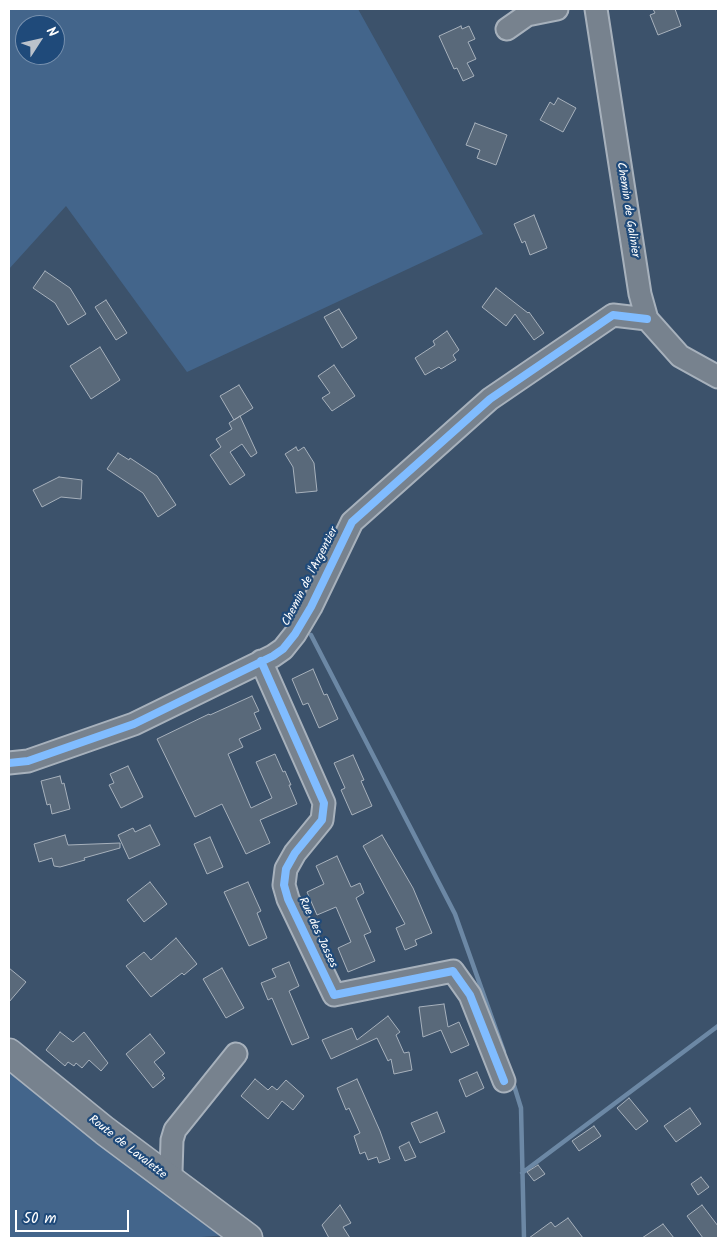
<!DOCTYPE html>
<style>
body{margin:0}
#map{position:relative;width:727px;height:1247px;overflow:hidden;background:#3c526b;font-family:Kalam,sans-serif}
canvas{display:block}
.frame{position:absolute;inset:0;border:10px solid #fff;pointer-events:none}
.north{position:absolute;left:15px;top:15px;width:50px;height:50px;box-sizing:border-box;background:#1f4a7a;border:1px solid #7992af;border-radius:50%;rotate:55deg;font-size:14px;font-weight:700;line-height:20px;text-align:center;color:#fff}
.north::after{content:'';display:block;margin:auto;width:18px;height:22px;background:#bbc2cb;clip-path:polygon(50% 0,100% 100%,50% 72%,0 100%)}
.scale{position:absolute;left:15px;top:1210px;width:114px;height:22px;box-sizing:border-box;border:2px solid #fff;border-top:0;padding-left:6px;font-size:15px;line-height:18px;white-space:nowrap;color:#fff;-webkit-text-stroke:4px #1f4a7a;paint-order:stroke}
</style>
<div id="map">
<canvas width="727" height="1247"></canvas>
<div class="frame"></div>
<div class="north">N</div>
<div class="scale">50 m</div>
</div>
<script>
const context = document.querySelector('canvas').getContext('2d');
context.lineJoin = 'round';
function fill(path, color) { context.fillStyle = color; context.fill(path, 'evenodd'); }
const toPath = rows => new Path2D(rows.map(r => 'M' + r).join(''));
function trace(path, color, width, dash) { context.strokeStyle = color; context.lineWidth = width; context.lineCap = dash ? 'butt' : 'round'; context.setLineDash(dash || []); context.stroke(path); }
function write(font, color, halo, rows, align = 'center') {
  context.font = font + ' Kalam,sans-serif'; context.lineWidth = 4.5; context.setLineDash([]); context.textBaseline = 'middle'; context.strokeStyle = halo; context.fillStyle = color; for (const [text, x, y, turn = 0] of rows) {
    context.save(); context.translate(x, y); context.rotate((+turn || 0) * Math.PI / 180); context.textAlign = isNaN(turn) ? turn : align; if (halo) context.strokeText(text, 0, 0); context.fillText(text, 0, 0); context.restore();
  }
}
const green = toPath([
 [9,9,358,9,483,234,187,372,66,206,9,269],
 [25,25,55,25,55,55,25,55],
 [9,1064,227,1235,188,1238,9,1238]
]);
const stream = toPath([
 [311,635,455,914,504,1052],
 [512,1079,521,1108,524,1238],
 [522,1173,718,1026]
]);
const building = toPath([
 [653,9,675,9,681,26,658,35,650,15,655,13,653,9],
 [461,26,462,29,469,26,475,39,468,42,476,59,467,63,474,76,463,81,457,68,454,69,439,36,461,26],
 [558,98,576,108,563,132,540,120,550,102,554,105,558,98],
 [475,123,507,135,496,165,477,158,480,150,466,145,475,123],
 [534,215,547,248,530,255,525,241,522,243,514,224,534,215],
 [45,271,70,288,86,314,68,325,55,303,33,288,45,271],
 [496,288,528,313,529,312,544,333,534,340,515,314,506,326,482,307,496,288],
 [106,300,127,333,116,340,95,307,106,300],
 [339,309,357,338,342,348,324,317,339,309],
 [447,331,459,350,453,355,456,360,441,369,439,367,425,375,415,358,435,345,433,341,447,331],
 [100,347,120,380,91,399,70,366,100,347],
 [334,365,355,396,332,411,322,398,330,393,318,376,334,365],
 [239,385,253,408,234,420,220,396,239,385],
 [240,416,257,453,251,457,242,444,230,452,245,475,230,485,210,455,221,447,216,439,232,429,229,423,240,416],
 [296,447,298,451,304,447,314,463,317,491,296,493,293,467,285,454,296,447],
 [118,453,129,460,130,458,157,476,176,505,158,517,143,493,107,469,118,453],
 [59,477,82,480,81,499,61,497,42,507,33,490,59,477],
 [313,669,324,695,327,694,338,719,319,728,308,703,303,705,292,679,313,669],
 [252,696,259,711,254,713,261,729,239,739,243,747,228,754,251,808,272,798,256,762,275,754,283,772,285,771,291,785,289,785,297,804,260,820,270,843,246,854,222,804,195,817,157,739,209,714,210,715,252,696],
 [353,755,364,780,361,781,372,806,352,815,341,790,345,788,334,763,353,755],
 [128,766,143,797,121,808,109,785,114,783,110,774,128,766],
 [60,776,62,784,64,783,70,809,52,814,50,804,47,805,41,781,60,776],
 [150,825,160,845,129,859,118,835,133,828,135,832,150,825],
 [65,835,68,845,120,843,120,848,84,858,85,860,60,867,54,866,52,858,39,862,34,844,65,835],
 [382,835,413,888,432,933,415,940,417,945,405,950,396,928,405,924,363,846,382,835],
 [210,837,223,867,207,874,194,844,210,837],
 [337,856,351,887,360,883,364,893,356,898,371,932,364,935,375,961,348,972,338,948,351,942,336,907,317,915,307,892,324,884,316,866,337,856],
 [150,882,167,904,144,922,127,900,150,882],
 [248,882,261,911,257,913,267,938,249,946,224,892,248,882],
 [176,938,197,964,184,975,182,973,151,997,126,966,144,952,151,960,176,938],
 [289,962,299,986,289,991,309,1038,292,1045,272,998,268,1000,261,983,276,977,272,969,289,962],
 [9,968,26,982,9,1002,9,968],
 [222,968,244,1008,226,1018,203,979,222,968],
 [444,1004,448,1027,459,1022,469,1045,451,1053,441,1030,423,1037,419,1007,444,1004],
 [388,1016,400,1032,396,1035,404,1053,409,1052,412,1070,394,1074,391,1059,388,1061,377,1038,331,1059,322,1040,352,1028,357,1040,388,1016],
 [60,1032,73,1042,84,1032,108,1063,101,1071,89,1060,82,1068,76,1063,74,1066,68,1062,65,1066,46,1050,60,1032],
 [150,1034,165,1053,154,1062,164,1074,162,1075,165,1078,153,1088,126,1054,150,1034],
 [477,1072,484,1088,466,1097,459,1080,477,1072],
 [255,1079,268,1090,272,1086,277,1090,286,1080,304,1096,293,1110,282,1101,268,1119,241,1096,255,1079],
 [357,1079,380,1131,390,1159,379,1163,377,1157,368,1160,365,1152,360,1154,354,1136,360,1133,349,1108,346,1110,337,1088,357,1079],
 [629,1098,648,1121,636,1130,617,1108,629,1098],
 [690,1108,701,1124,676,1142,664,1126,690,1108],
 [437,1112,445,1132,420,1143,411,1123,437,1112],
 [594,1126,601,1136,579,1151,572,1141,594,1126],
 [409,1142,416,1157,405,1161,399,1147,409,1142],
 [538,1165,545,1174,534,1181,527,1172,538,1165],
 [701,1177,709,1187,698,1195,691,1184,701,1177],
 [340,1205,351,1223,343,1227,350,1238,329,1238,322,1225,340,1205],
 [702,1205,718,1226,718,1238,703,1238,687,1216,702,1205],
 [568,1218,583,1238,529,1238,551,1222,555,1227,568,1218],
 [663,1224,674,1238,642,1238,663,1224]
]);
const minor = toPath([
 [596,9,640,294,647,319,680,356,718,377],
 [507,29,527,15,557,9],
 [261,661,324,803,322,820,295,853,286,869,284,885,288,899,334,995,453,971,470,995,504,1081],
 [9,763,28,761,134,724,273,656,283,649,295,634,311,607,352,522,490,399,613,315,647,319],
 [169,1180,171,1172,172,1140,175,1130,236,1054]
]);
const major = toPath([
 [9,1053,105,1131,248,1238]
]);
const cycleway = toPath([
 [261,661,324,803,322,820,295,853,286,869,284,885,288,899,334,995,453,971,470,995,504,1081],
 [9,763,28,761,134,724,273,656,283,649,295,634,311,607,352,522,490,399,613,315,647,319]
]);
const streetNames = [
 ["Chemin de Galinier",627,210,81],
 ["Chemin de l'Argentier",311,577,-63],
 ["Rue des Jasses",317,933,65],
 ["Route de Lavalette",127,1148,38]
];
fill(green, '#43658b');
trace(stream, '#6c88a5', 4.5);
fill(building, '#59697a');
trace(building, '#a7b1bc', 1);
trace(minor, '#a7b1bc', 25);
trace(major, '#a7b1bc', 31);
trace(minor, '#77828e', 21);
trace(major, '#77828e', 28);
trace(cycleway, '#80bcff', 8);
write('12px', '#fff', '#1f4a7a', streetNames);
</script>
